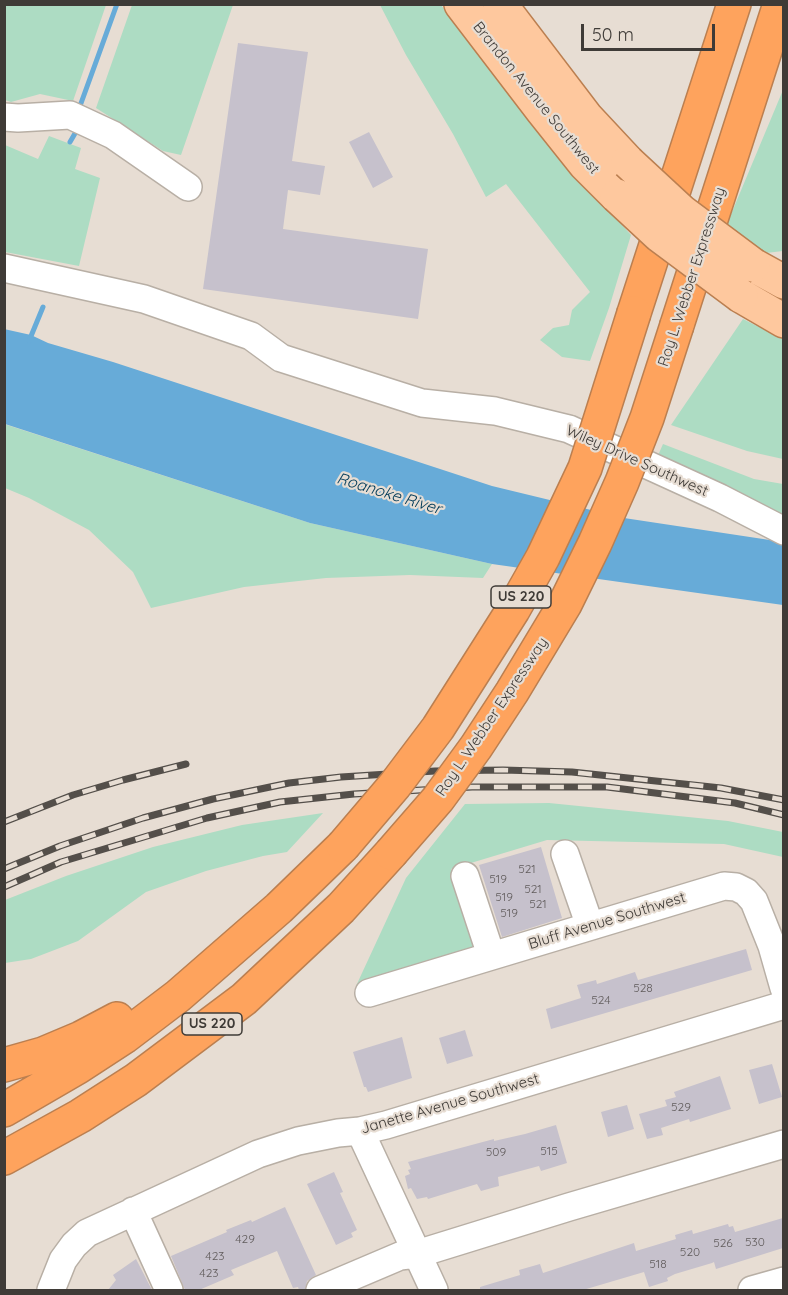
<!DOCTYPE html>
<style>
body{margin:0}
#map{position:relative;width:788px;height:1295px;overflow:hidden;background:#e7ddd3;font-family:Quicksand,sans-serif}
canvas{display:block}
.frame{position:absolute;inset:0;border:6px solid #3f3b37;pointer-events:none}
.scale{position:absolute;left:581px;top:24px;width:134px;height:27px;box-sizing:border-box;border:3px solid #3f3b37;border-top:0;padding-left:8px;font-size:18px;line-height:21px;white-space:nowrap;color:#3f3b37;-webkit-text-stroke:4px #e7ddd3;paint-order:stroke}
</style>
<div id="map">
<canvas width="788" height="1295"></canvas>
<div class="frame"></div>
<div class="scale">50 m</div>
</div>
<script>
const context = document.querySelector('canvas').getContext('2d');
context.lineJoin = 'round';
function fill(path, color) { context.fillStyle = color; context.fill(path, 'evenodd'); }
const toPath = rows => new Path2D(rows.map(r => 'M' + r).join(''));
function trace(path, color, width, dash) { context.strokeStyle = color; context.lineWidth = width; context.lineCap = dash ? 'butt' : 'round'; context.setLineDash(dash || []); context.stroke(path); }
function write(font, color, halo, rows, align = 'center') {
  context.font = font + ' Quicksand,sans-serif'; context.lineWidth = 4.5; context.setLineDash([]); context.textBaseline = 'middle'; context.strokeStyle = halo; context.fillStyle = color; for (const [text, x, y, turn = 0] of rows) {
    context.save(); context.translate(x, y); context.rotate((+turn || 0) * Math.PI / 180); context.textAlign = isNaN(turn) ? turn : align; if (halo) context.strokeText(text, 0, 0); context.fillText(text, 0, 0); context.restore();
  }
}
const green = toPath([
 [4,5,106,5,73,101,40,94,11,102,5,100],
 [132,5,233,5,181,155,163,151,96,108],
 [380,5,441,5,554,150,631,235,609,308,590,361,562,357,540,340,553,328,569,325,572,310,590,292,506,184,486,197,453,134,406,55],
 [783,90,783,251,766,253,724,231],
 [49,136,81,148,75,169,100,178,79,266,5,252,5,145,38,159],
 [743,319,783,339,783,459,747,451,671,425],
 [4,424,310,523,492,564,483,578,410,575,326,578,244,587,151,608,133,572,89,530,29,498,5,488],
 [663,444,754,479,783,484,783,519,656,460],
 [549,803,728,821,783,832,783,857,724,844,547,840,451,869,476,946,356,986,406,878,465,804],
 [323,813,287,852,263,856,206,871,146,892,78,941,31,959,5,963,5,900,66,876,153,847,242,825]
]);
const water = toPath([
 [4,329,31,335,48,343,113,362,492,486,624,518,783,542,783,605,492,564,310,523,5,424]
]);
const stream = toPath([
 [80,106,117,4],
 [70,142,77,130],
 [29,341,43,307]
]);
const building = toPath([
 [238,43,308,52,292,161,325,166,320,195,288,190,283,229,428,249,418,319,203,289],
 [369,132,393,177,373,188,349,142],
 [541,847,562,918,502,937,479,865],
 [746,949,752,970,551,1029,546,1009,581,998,577,985,596,980,597,984,635,972,638,980],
 [465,1030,473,1056,447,1064,439,1038],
 [402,1037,412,1078,368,1092,366,1087,364,1087,353,1052],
 [772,1064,782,1097,759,1104,749,1070],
 [720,1076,731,1109,690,1122,689,1119,661,1128,663,1135,647,1139,639,1114,667,1106,665,1100,676,1097,674,1092],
 [627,1105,634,1129,608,1137,601,1112],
 [556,1125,567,1163,541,1171,539,1166,498,1177,499,1186,481,1191,477,1184,428,1199,427,1197,417,1199,411,1188,408,1189,405,1176,410,1174,408,1170,411,1169,408,1162,494,1139,494,1141,525,1134],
 [334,1172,343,1192,340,1193,357,1230,351,1233,353,1237,336,1245,307,1184],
 [285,1207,316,1275,307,1281,305,1290,299,1290,298,1287,293,1288,277,1251,231,1270,234,1275,199,1290,185,1290,171,1256,227,1232,226,1230,251,1220,252,1222],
 [783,1218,783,1248,716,1269,714,1262,712,1263,675,1274,667,1278,668,1281,649,1287,644,1272,583,1290,480,1290,480,1287,520,1275,519,1270,540,1264,543,1273,634,1243,636,1251,676,1239,675,1235,692,1230,693,1234,728,1224,729,1227,733,1226,735,1232],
 [136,1259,152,1290,108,1290,116,1280,113,1275]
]);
const minor = toPath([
 [4,117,18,118,70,115,113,135,188,187],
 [4,268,144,299,251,336,281,358,422,403,495,411,569,429,720,498,784,531],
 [565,854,590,926],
 [465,876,491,955],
 [369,993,724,886,736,887,746,892,754,901,772,946,784,988],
 [360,1131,434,1290],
 [133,1211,169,1290],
 [51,1290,63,1260,74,1245,87,1233,258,1154,298,1141,338,1133,360,1131,386,1125,784,1005],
 [320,1290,400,1256,417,1254,569,1207,784,1144],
 [752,1290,784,1281]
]);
const major = toPath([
 [461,4,542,110,585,164,617,196],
 [500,4,586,117,628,162],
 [753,265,784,282],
 [741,296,784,321]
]);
const highway = toPath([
 [634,313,734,4],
 [677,325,780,4],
 [4,1065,43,1054,81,1038,117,1019],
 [4,1110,78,1067,124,1037,178,996,279,908,343,846],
 [4,1158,80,1116,136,1080,244,999,341,908,391,853]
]);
const rail = toPath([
 [4,822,73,795,123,780,186,764],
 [4,869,60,846,143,818,213,799,289,783,341,777,435,771,503,770,572,772,721,788,784,800],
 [4,887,61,862,207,818,280,802,354,794,472,787,607,787,735,803,784,815]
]);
const majorBridge = toPath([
 [628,162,682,212,753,265],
 [617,196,659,235,741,296]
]);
const highwayBridge = toPath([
 [343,846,395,785,438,728,513,610,543,557,585,468,634,313],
 [391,853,438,799,476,747,512,692,565,604,595,543,622,482,647,418,677,325]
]);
const numberNames = [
 ["521",527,869],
 ["519",498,879],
 ["521",533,889],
 ["519",504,897],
 ["521",538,904],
 ["519",509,913],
 ["528",643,988],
 ["524",601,1000],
 ["529",681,1107],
 ["515",549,1151],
 ["509",496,1152],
 ["429",245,1239],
 ["530",755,1242],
 ["526",723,1243],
 ["520",690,1252],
 ["423",215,1256],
 ["518",658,1264],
 ["423",209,1273]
];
const shields = [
 [521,597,60],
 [212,1024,60]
];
const shieldNames = [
 ["US 220",521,597],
 ["US 220",212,1024]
];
const streetNames = [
 ["Brandon Avenue Southwest",536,98,51],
 ["Roy L. Webber Expressway",692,277,-72],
 ["Wiley Drive Southwest",637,461,24],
 ["Roy L. Webber Expressway",492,717,-56],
 ["Bluff Avenue Southwest",607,921,-17],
 ["Janette Avenue Southwest",450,1104,-16]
];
const waterNames = [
 ["Roanoke River",389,494,17]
];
fill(green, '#addcc3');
fill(water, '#67abd8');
trace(stream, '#67abd8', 5);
fill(building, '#c6c1cc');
trace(minor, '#b8afa5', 30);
trace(major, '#bb7f50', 36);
trace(highway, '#bb7f50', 36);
trace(minor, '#fff', 27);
trace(major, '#fec89e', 33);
trace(highway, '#fea35d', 33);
trace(rail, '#544f4a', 7);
trace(rail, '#e7ddd3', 4.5, [14]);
trace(majorBridge, '#bb7f50', 36, []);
trace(highwayBridge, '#bb7f50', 36, []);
trace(majorBridge, '#fec89e', 33);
trace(highwayBridge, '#fea35d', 33);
write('12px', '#615c5c', null, numberNames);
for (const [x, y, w] of shields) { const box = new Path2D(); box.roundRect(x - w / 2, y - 11, w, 22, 4.5); context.fillStyle = '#e7ddd3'; context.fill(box); trace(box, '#3f3b37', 1.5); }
write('bold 14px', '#3f3b37', null, shieldNames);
write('15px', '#3f3b37', '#e7ddd3', streetNames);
write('italic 16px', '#003a58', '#e7ddd3', waterNames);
</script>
